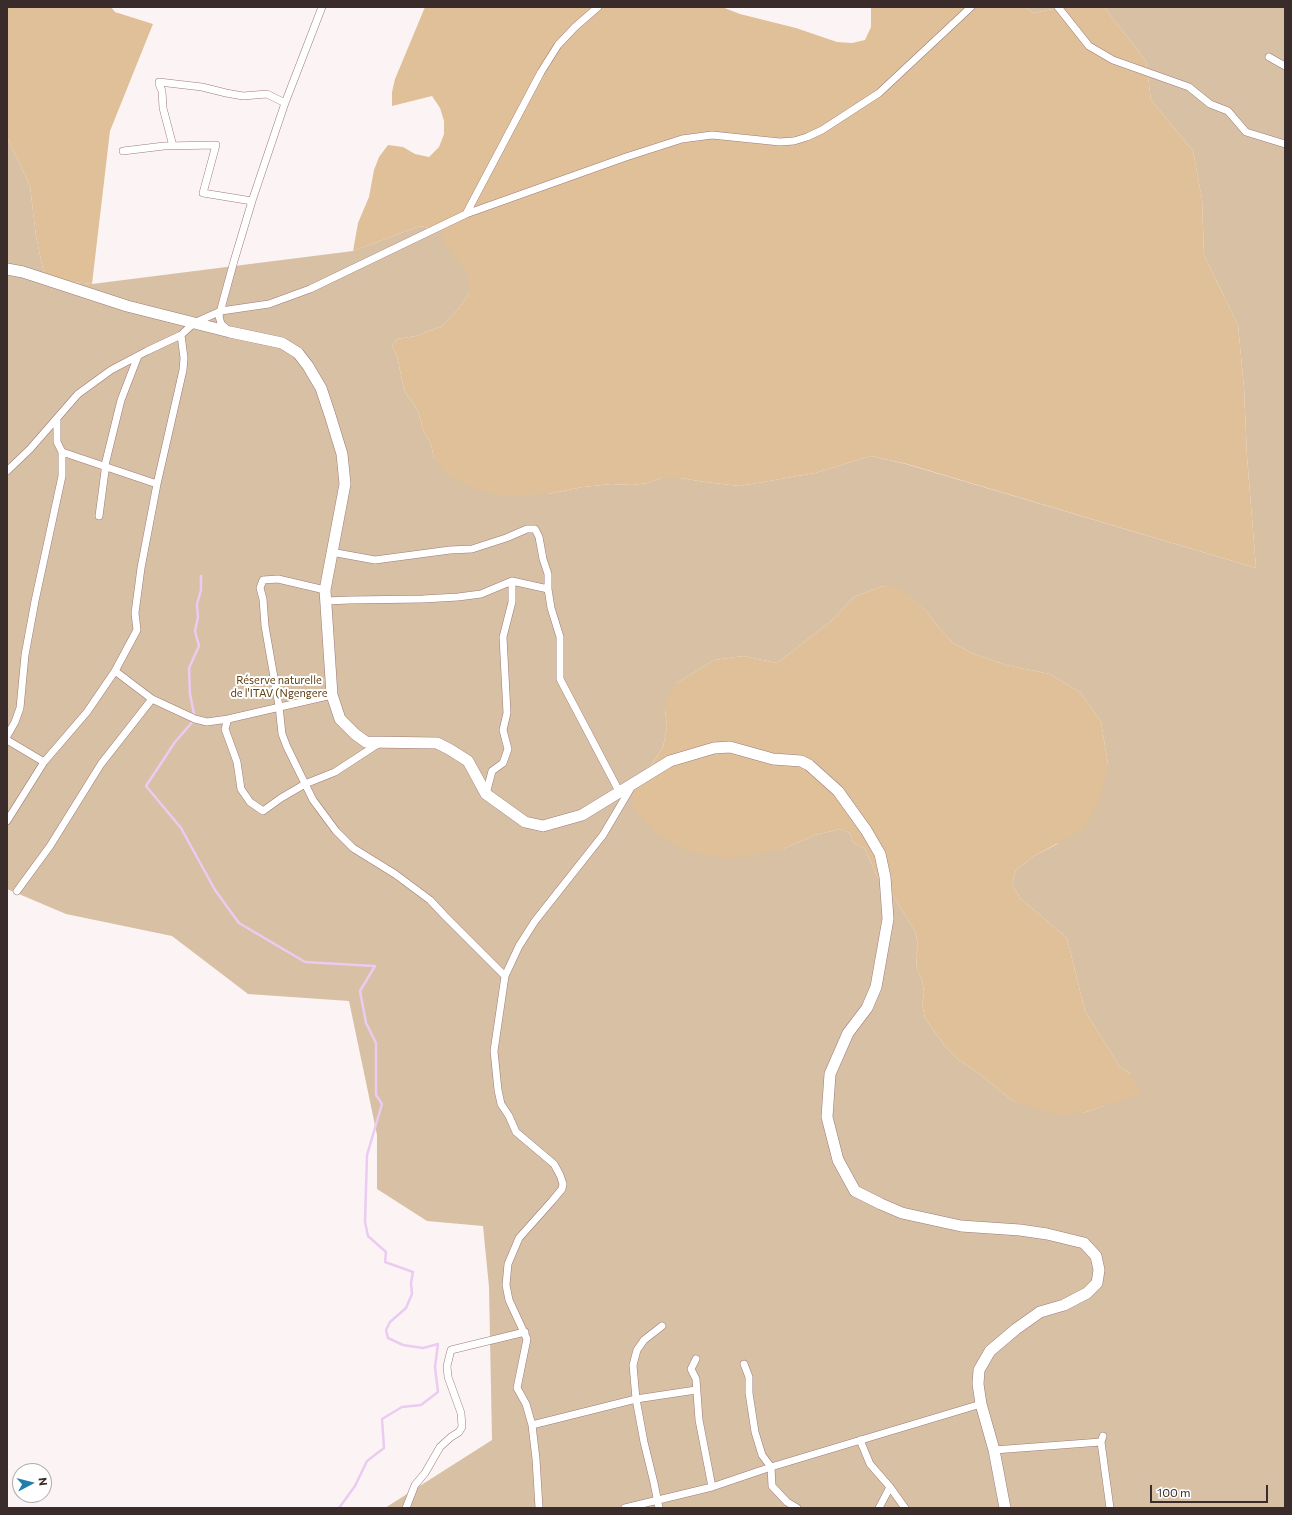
<!DOCTYPE html>
<meta charset="utf-8">
<style>
body{margin:0}
#map{position:relative;width:1292px;height:1515px;overflow:hidden;background:#fcf4f4;font-family:Commissioner,sans-serif}
canvas{display:block}
.frame{position:absolute;inset:0;border:8px solid #3b2c2c;pointer-events:none}
.north{position:absolute;left:12px;top:1463px;width:40px;height:40px;box-sizing:border-box;background:#fff;border:1px solid #b1abab;border-radius:50%;rotate:83deg;font-size:11px;font-weight:700;line-height:16px;text-align:center;color:#3b2c2c}
.north::after{content:'';display:block;margin:auto;width:14px;height:18px;background:#217daa;clip-path:polygon(50% 0,100% 100%,50% 72%,0 100%)}
.scale{position:absolute;left:1150px;top:1485px;width:118px;height:18px;box-sizing:border-box;border:2px solid #3b2c2c;border-top:0;padding-left:5px;font-size:12px;line-height:14px;white-space:nowrap;color:#3b2c2c;-webkit-text-stroke:3px #fff;paint-order:stroke}
</style>
<div id="map">
<canvas width="1292" height="1515"></canvas>
<div class="frame"></div>
<div class="north">N</div>
<div class="scale">100 m</div>
</div>
<script>
const context = document.querySelector('canvas').getContext('2d');
context.lineJoin = 'round';
function fill(path, color) { context.fillStyle = color; context.fill(path, 'evenodd'); }
const toPath = rows => new Path2D(rows.map(r => 'M' + r).join(''));
function trace(path, color, width, dash) { context.strokeStyle = color; context.lineWidth = width; context.lineCap = dash ? 'butt' : 'round'; context.setLineDash(dash || []); context.stroke(path); }
function write(font, color, halo, rows, align = 'center') {
  context.font = font + ' Commissioner,sans-serif'; context.lineWidth = 4; context.setLineDash([]); context.textBaseline = 'middle'; context.strokeStyle = halo; context.fillStyle = color; for (const [text, x, y, turn = 0] of rows) {
    context.save(); context.translate(x, y); context.rotate((+turn || 0) * Math.PI / 180); context.textAlign = isNaN(turn) ? turn : align; if (halo) context.strokeText(text, 0, 0); context.fillText(text, 0, 0); context.restore();
  }
}
const green = toPath([
 [1026,7,1063,7,1033,13],
 [1104,7,1285,7,1285,1508,385,1508,492,1440,489,1287,483,1226,427,1221,377,1189,377,1135,349,1001,248,994,172,936,66,914,7,889,7,137,30,186,36,236,45,279,92,284,353,251,420,226,442,231,470,277,470,292,459,308,442,326,416,336,397,339,392,346,397,356,404,390,418,411,423,430,431,444,434,459,548,494,583,487,612,484,632,485,648,483,662,478,680,478,705,482,740,486,815,473,871,456,906,464,1256,568,1247,456,1244,388,1238,325,1204,255,1202,199,1193,151,1151,100,1146,61],
 [882,586,901,590,928,613,939,628,953,643,974,654,1006,665,1050,674,1081,693,1101,722,1108,764,1057,844,1034,856,1016,870,1012,884,1020,898,1067,938,1085,1011,1120,1067,1131,1074,1104,1106,1083,1113,1013,1101,978,1073,959,1060,944,1045,925,1018,922,1004,924,992,922,980,917,969,916,956,918,944,915,931,889,889,877,876,865,849,853,842,850,833,840,829,815,835,783,849,640,782,663,747,667,726,665,710,677,683,714,660,743,656,777,663,830,622,854,597]
]);
const forest = toPath([
 [7,7,111,7,115,12,153,24,110,131,92,284,45,279,36,236,30,186,7,137],
 [425,7,722,7,740,14,796,28,837,42,852,43,865,40,871,27,871,7,1026,7,1033,13,1063,7,1104,7,1146,61,1151,100,1193,151,1202,199,1204,255,1238,325,1244,388,1247,456,1256,568,907,464,871,456,815,473,740,486,705,482,680,478,662,478,648,483,632,485,612,484,583,487,548,494,503,496,472,488,449,476,434,459,431,444,423,430,418,411,404,390,397,356,392,346,397,339,416,336,442,326,459,308,470,292,470,277,444,243,442,231,420,226,353,251,358,223,369,197,374,170,379,157,388,145,403,147,415,154,429,157,439,147,444,134,444,121,440,108,432,96,392,106,392,92,395,79],
 [882,586,901,589,928,613,939,628,953,643,974,654,1006,665,1050,674,1081,693,1101,722,1108,764,1101,797,1084,829,1034,856,1016,870,1012,884,1020,898,1067,938,1085,1011,1120,1067,1131,1074,1141,1094,1083,1113,1059,1115,1036,1109,1013,1101,978,1073,959,1060,944,1045,925,1018,922,1004,924,992,922,980,917,969,916,956,918,944,915,931,889,889,877,876,865,849,853,842,850,833,840,829,815,835,783,849,739,858,707,856,684,850,667,840,652,830,633,808,632,795,663,747,667,726,665,710,667,695,677,683,714,660,743,656,777,663,830,622,854,597]
]);
const stream = toPath([
 [201,576,201,590,197,604,198,617,195,631,199,646,189,668,190,694,195,719,175,742,146,786,181,828,215,890,239,923,305,962,374,966],
 [339,1508,355,1486,367,1461,384,1448,382,1419,402,1407,421,1405,438,1392,435,1367,438,1344,423,1348,403,1345,388,1338,386,1330,390,1322,406,1308,412,1294,411,1283,413,1272,385,1262,386,1252,368,1236,365,1222,367,1155,382,1104,376,1095,376,1043,366,1023,360,991,375,966]
]);
const street = toPath([
 [1058,7,1089,46,1113,60,1189,87,1210,104,1228,111,1246,132,1285,144],
 [1269,57,1285,66],
 [173,146,163,108,162,91,159,84,159,82,202,87,226,93,243,96,267,94,285,103],
 [123,151,164,146,216,145,203,193,252,201],
 [466,214,541,72,558,45,575,27,598,7],
 [228,330,221,324,219,316,234,261,252,201,285,103,322,7],
 [62,452,157,484],
 [7,471,30,449,78,394,111,370,147,351,181,335,194,323,221,311,269,304,310,289,466,214,626,157,682,139,712,135,780,142,794,141,807,137,822,130,879,93,971,7],
 [99,516,105,471,105,465,121,400,138,356],
 [331,552,375,560,450,550,472,549,506,538,527,529,535,529,539,537,543,559,548,574,548,589,551,608,560,637,560,679,620,793],
 [325,590,278,579,263,580,260,588,263,599,265,626,279,706,282,734,287,747,313,800,336,831,353,848,395,874,430,900,445,916,505,976],
 [326,601,350,600,423,599,458,597,481,594,512,581,548,589],
 [115,671,152,699,195,719,207,722,228,719,332,695],
 [228,719,225,729,237,762,241,789,250,802,263,811,281,798,305,784,335,772,381,742],
 [7,736,15,722,20,708,25,655,35,601,62,476,62,452,57,442,57,420],
 [7,740,44,762],
 [486,794,492,771,503,763,508,749,503,730,507,713,503,637,512,602,512,581],
 [7,821,44,762,87,712,115,671,137,630,135,613,141,568,157,484,183,370,184,358,181,335],
 [17,891,50,846,101,764,152,699],
 [696,1359,691,1369,696,1379,699,1420,712,1487],
 [744,1364,749,1377,749,1393,755,1432,762,1455,771,1467,772,1486,787,1502,797,1508],
 [532,1425,636,1399,696,1390],
 [1103,1436,1101,1442,1110,1508],
 [860,1440,870,1464,890,1487,905,1508],
 [994,1450,1101,1442],
 [406,1508,415,1485,425,1473,440,1447,451,1437,459,1432,462,1427,461,1413,448,1377,447,1366,451,1350,525,1332],
 [539,1508,536,1459,532,1425,526,1404,517,1388,527,1339,509,1300,506,1285,508,1264,519,1238,552,1201,562,1189,563,1184,560,1175,554,1164,516,1132,509,1116,501,1104,498,1090,494,1051,505,976,519,946,535,921,603,835,632,786],
 [625,1508,712,1487,771,1467,981,1404],
 [659,1508,654,1483,644,1442,636,1399,633,1365,637,1350,644,1340,662,1326],
 [879,1508,890,1487]
]);
const secondary = toPath([
 [7,269,23,272,127,306,230,332,282,343,298,353,308,366,321,388,330,415,342,454,345,484,325,590,332,695,340,719,355,734,366,742,437,743,449,749,468,761,486,794,525,822,543,826,582,815,670,761,714,748,730,747,773,759,801,761,809,765,838,791,866,830,880,854,885,877,888,919,876,987,867,1008,848,1033,830,1074,827,1117,838,1160,855,1191,881,1204,902,1213,961,1226,1020,1230,1047,1234,1084,1243,1096,1256,1099,1270,1097,1283,1087,1293,1064,1305,1040,1312,1016,1329,990,1351,979,1370,978,1384,981,1404,994,1450,1005,1508]
]);
const parkNames = [
 ["Réserve naturelle",279,680],
 ["de l'ITAV (Ngengere",279,693]
];
fill(green, '#d7c0a4');
fill(forest, '#dfc098');
trace(stream, '#ebcbf2', 2.5);
trace(street, '#9e7a7b', 8);
trace(secondary, '#9e7a7b', 12);
trace(street, '#fff', 7);
trace(secondary, '#fff', 11);
write('11px', '#604112', '#fff', parkNames);
</script>
